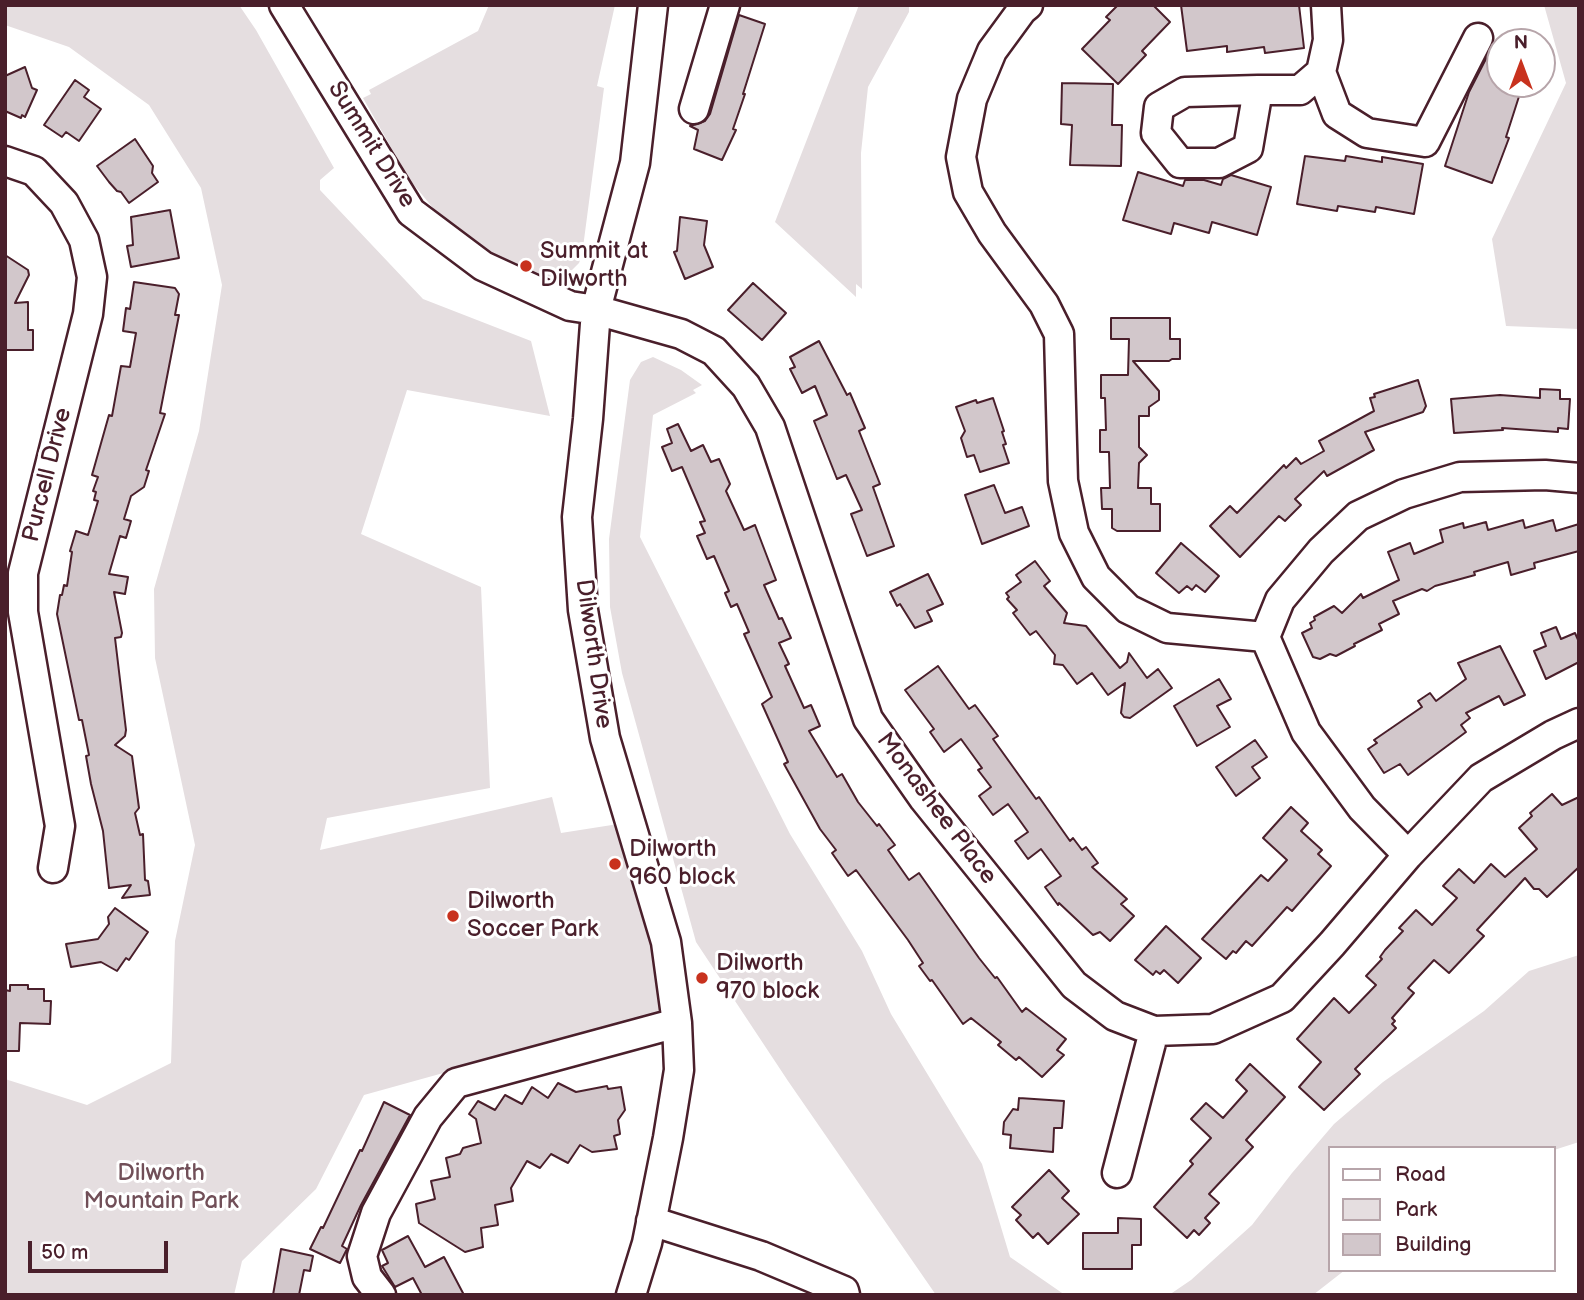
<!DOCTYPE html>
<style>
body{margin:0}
#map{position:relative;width:1584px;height:1300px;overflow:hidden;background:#fff;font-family:"Balsamiq Sans",sans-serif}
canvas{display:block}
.frame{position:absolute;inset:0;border:7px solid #4a1f2b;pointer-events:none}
.legend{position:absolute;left:1328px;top:1146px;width:228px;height:126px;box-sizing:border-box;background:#fff;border:2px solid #b7a5aa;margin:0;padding:9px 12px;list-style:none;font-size:21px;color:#4a1f2b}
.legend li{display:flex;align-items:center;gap:14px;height:35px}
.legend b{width:35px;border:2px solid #b7a5aa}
.north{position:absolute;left:1486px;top:28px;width:70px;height:70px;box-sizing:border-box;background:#fff;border:2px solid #b7a5aa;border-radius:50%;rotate:0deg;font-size:19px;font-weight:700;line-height:28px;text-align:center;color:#4a1f2b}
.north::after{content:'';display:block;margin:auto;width:24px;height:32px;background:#c8321e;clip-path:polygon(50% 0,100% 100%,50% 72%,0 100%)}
.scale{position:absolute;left:28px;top:1241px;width:140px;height:32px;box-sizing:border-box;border:4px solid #4a1f2b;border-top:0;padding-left:9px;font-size:21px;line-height:24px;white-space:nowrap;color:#4a1f2b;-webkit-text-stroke:5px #fff;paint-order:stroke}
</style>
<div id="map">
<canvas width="1584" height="1300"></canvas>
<div class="frame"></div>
<ul class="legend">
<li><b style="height:9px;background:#fff"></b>Road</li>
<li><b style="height:19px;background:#e5dee0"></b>Park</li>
<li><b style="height:19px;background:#d2c7cb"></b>Building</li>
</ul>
<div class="north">N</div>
<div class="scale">50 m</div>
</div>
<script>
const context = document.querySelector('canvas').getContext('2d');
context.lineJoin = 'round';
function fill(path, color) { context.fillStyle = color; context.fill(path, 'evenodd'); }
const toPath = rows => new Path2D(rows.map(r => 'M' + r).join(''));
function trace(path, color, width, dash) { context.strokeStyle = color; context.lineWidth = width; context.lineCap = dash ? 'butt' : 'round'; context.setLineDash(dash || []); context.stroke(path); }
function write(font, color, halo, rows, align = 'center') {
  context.font = font + ' "Balsamiq Sans",sans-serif'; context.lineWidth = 6; context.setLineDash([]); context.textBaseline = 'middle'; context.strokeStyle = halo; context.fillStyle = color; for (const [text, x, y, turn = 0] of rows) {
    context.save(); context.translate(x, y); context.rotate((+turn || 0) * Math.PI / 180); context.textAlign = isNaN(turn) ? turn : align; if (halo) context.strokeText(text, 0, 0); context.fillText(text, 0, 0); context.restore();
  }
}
const green = toPath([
 [5,5,239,5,256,30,334,168,320,180,320,190,423,299,531,341,550,416,407,390,361,534,481,587,490,788,327,818,320,850,552,797,561,833,631,822,674,1009,364,1095,316,1189,242,1261,234,1295,5,1295,5,1079,87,1105,171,1063,175,941,195,845,155,658,154,589,199,431,222,285,201,188,149,105,69,47,5,25],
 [489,5,615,5,597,86,604,88,582,255,579,263,565,277,540,276,508,266,448,226,409,179,363,98,371,94,369,90,478,31],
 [859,5,909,5,909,12,868,87,861,153,862,289,856,284,856,297,775,222],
 [1544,5,1579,5,1579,329,1506,326,1492,239,1566,83],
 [653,357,681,370,702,385,693,390,696,393,653,415,640,537,790,834,862,951,891,1014,982,1164,1010,1257,1065,1295,936,1295,788,1081,696,942,622,673,610,607,609,539,630,380,641,362],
 [1579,955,1579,1142,1554,1150,1554,1148,1330,1148,1330,1270,1345,1270,1313,1295,1169,1295,1191,1280,1252,1225,1292,1173,1334,1124,1383,1082,1484,1011,1529,971]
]);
const building = toPath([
 [1118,5,1153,5,1170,22,1142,51,1146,55,1118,84,1082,49,1110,20,1106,17,1118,5],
 [1181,5,1299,5,1304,48,1265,53,1264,47,1227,52,1227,46,1187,51,1181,5],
 [739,15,765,24,743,94,745,94,733,129,736,130,722,160,694,149,698,130,690,126,705,121,710,114,739,15],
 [1491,49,1500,53,1500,84,1523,84,1506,137,1509,138,1492,183,1445,166,1469,92,1491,49],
 [25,67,32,88,37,90,25,117,22,115,21,118,5,111,5,76,25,67],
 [75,80,89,90,84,97,101,109,79,141,66,132,62,137,44,125,75,80],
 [1062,83,1113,84,1112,125,1122,125,1121,166,1070,165,1072,125,1061,124,1062,83],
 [135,139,153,166,152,173,158,182,129,203,121,192,117,191,109,182,97,166,135,139],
 [1305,156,1345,161,1346,156,1382,162,1382,157,1423,164,1414,214,1376,207,1375,212,1338,206,1337,211,1297,204,1305,156],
 [1138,172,1183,186,1185,180,1204,180,1221,185,1223,179,1231,175,1271,187,1257,235,1212,222,1209,233,1174,223,1171,234,1123,220,1138,172],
 [170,210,179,258,131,267,127,246,133,245,131,217,170,210],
 [680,217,707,221,704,245,713,267,685,279,674,252,677,251,680,217],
 [5,255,28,270,29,275,15,303,28,302,28,330,33,330,33,350,5,350,5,255],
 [134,282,175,288,179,294,175,315,179,315,160,413,165,414,146,470,149,471,144,487,131,496,124,519,131,521,126,538,120,536,109,574,128,577,125,594,114,592,122,633,121,637,115,638,126,730,125,736,115,745,132,756,139,808,135,813,140,835,143,834,145,880,148,881,150,895,122,898,131,885,109,888,103,831,91,784,86,756,89,755,82,720,79,720,57,614,60,595,62,595,64,585,67,586,72,552,70,551,76,531,88,535,98,501,94,500,96,492,93,491,98,477,92,475,109,415,112,416,121,366,130,367,136,333,123,331,126,308,130,309,134,282],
 [753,283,786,313,762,340,728,310,753,283],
 [1111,318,1170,318,1170,339,1180,339,1180,359,1172,359,1169,361,1133,361,1159,391,1159,400,1149,407,1149,416,1139,416,1139,447,1147,455,1139,463,1138,488,1151,488,1151,504,1160,504,1160,531,1117,531,1112,528,1112,509,1102,509,1101,488,1110,488,1109,452,1100,452,1100,430,1106,430,1105,398,1101,398,1101,375,1128,375,1129,339,1111,339,1111,318],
 [819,341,847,395,850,393,865,428,859,431,880,484,873,487,894,546,867,556,851,514,862,510,846,475,837,479,814,421,827,415,815,386,802,393,790,369,795,367,790,357,819,341],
 [1418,380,1426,406,1423,412,1365,432,1374,450,1327,476,1324,471,1295,499,1301,505,1285,521,1279,516,1240,557,1210,526,1230,506,1237,513,1284,465,1286,468,1296,458,1301,464,1324,451,1319,441,1374,411,1370,398,1375,397,1374,394,1418,380],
 [1540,389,1560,390,1560,399,1570,399,1568,429,1558,428,1558,432,1502,428,1503,430,1454,433,1451,399,1500,395,1540,398,1540,389],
 [993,398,1004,431,1002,432,1006,444,1003,445,1009,463,980,472,974,455,967,457,961,438,965,431,956,407,976,400,977,403,993,398],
 [678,424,691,451,703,445,711,462,719,459,730,484,726,491,744,530,755,525,776,580,764,585,779,619,782,618,791,638,779,643,789,664,785,666,804,708,811,705,820,726,809,731,837,777,842,774,858,802,877,826,879,824,895,845,888,850,909,880,919,873,979,958,995,978,997,977,1022,1012,1026,1008,1066,1039,1057,1050,1064,1055,1042,1077,1019,1057,1016,1060,998,1045,1001,1042,971,1018,963,1024,932,980,930,981,919,966,923,963,908,940,856,870,848,876,832,853,836,850,820,829,784,764,788,762,762,704,772,697,744,634,749,632,737,604,731,607,725,593,729,591,714,556,707,559,697,536,705,533,700,522,705,521,682,467,672,471,662,447,672,443,667,429,678,424],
 [994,485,1005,513,1022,507,1029,526,982,544,965,495,994,485],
 [1523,520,1525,528,1553,520,1556,531,1579,524,1579,551,1534,563,1535,568,1511,575,1508,562,1474,572,1475,575,1435,586,1427,591,1422,589,1393,601,1399,614,1379,624,1382,630,1354,644,1355,646,1336,656,1330,654,1320,659,1313,657,1302,633,1312,628,1310,623,1315,620,1314,617,1334,606,1342,613,1361,594,1363,598,1399,580,1388,552,1410,543,1414,554,1443,542,1440,530,1463,523,1464,528,1486,522,1488,530,1523,520],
 [1181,543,1219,576,1205,592,1196,585,1192,590,1187,586,1179,593,1156,573,1181,543],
 [1035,561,1050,581,1044,586,1067,613,1064,623,1086,626,1120,668,1127,662,1129,653,1147,678,1158,669,1172,688,1130,718,1124,717,1121,713,1125,683,1108,695,1092,673,1077,684,1063,665,1054,664,1055,655,1036,631,1030,635,1013,613,1017,610,1007,599,1009,597,1006,593,1021,582,1016,575,1035,561],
 [928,574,943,604,927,611,932,621,915,628,900,604,897,606,890,592,928,574],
 [1556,627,1561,639,1575,633,1579,642,1579,662,1546,679,1534,651,1546,646,1541,633,1556,627],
 [1500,646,1525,695,1504,705,1499,696,1466,713,1470,718,1461,725,1466,732,1408,775,1400,764,1384,773,1368,749,1377,743,1374,740,1422,707,1418,701,1430,693,1436,701,1466,679,1458,663,1500,646],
 [938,666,969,709,975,705,998,736,993,739,1036,799,1039,797,1070,841,1073,838,1082,850,1086,847,1098,863,1092,867,1127,899,1121,904,1134,916,1110,941,1100,932,1093,935,1059,903,1058,905,1045,887,1061,876,1041,849,1028,859,1015,841,1028,832,1008,804,993,815,979,796,991,787,978,770,982,768,961,739,944,752,930,732,934,729,905,690,938,666],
 [1219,679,1231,699,1217,706,1230,727,1197,746,1174,706,1219,679],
 [1255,740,1267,757,1252,767,1260,778,1236,796,1216,767,1255,740],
 [1552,794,1562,805,1579,797,1579,867,1547,897,1539,889,1534,889,1525,878,1477,930,1484,936,1449,973,1434,960,1408,988,1414,993,1392,1018,1395,1021,1392,1024,1396,1028,1355,1069,1360,1074,1324,1110,1299,1087,1321,1062,1297,1039,1334,998,1349,1013,1376,985,1366,976,1382,959,1380,957,1385,950,1403,931,1399,928,1416,910,1432,925,1457,898,1443,886,1459,869,1474,883,1491,864,1505,877,1537,849,1519,828,1532,816,1530,813,1552,794],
 [1291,807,1308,823,1301,831,1322,850,1318,854,1331,866,1292,911,1287,907,1252,946,1246,941,1236,953,1233,951,1226,959,1202,939,1261,875,1268,881,1287,860,1263,838,1291,807],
 [115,908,148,932,129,960,126,958,117,971,101,962,71,967,66,944,98,939,109,924,108,917,115,908],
 [1166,926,1201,958,1178,983,1164,970,1160,974,1156,971,1153,975,1135,960,1166,926],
 [10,985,28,985,28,989,44,989,44,1001,51,1001,50,1024,20,1023,19,1051,5,1051,5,990,10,991,10,985],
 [1250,1064,1285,1097,1246,1140,1253,1147,1209,1194,1219,1203,1205,1218,1210,1223,1199,1235,1194,1230,1187,1238,1154,1207,1193,1164,1190,1161,1211,1138,1191,1119,1206,1103,1223,1118,1247,1091,1236,1080,1250,1064],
 [558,1083,576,1092,607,1086,608,1089,621,1087,625,1110,618,1120,620,1134,614,1136,617,1149,592,1152,580,1145,568,1163,551,1154,540,1168,527,1161,511,1188,513,1201,495,1205,498,1225,481,1228,483,1247,465,1252,419,1223,416,1204,435,1199,431,1181,450,1177,446,1158,460,1154,463,1148,481,1143,476,1119,469,1114,478,1101,495,1110,505,1095,522,1104,532,1087,548,1098,558,1083],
 [1019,1098,1064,1101,1062,1128,1054,1128,1053,1152,1010,1148,1011,1135,1003,1134,1004,1122,1013,1109,1018,1110,1019,1098],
 [384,1102,410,1115,361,1205,342,1246,347,1249,340,1263,310,1249,321,1227,323,1228,360,1150,362,1151,384,1102],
 [1049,1170,1069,1191,1062,1198,1079,1214,1048,1244,1038,1233,1033,1238,1016,1220,1021,1215,1012,1207,1049,1170],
 [1118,1218,1141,1219,1141,1245,1132,1245,1132,1269,1083,1269,1083,1233,1118,1233,1118,1218],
 [408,1236,425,1267,444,1257,464,1295,422,1295,413,1278,395,1287,382,1266,388,1263,382,1250,408,1236],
 [281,1249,313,1256,310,1271,304,1270,299,1295,273,1295,281,1249]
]);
const minor = toPath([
 [284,5,411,212,483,266,570,306,596,310,681,334,714,351,746,386,770,427,868,719,924,799,1074,985,1115,1016,1154,1031,1213,1029,1282,998,1332,944,1408,855,1481,778,1553,735,1579,723],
 [1028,5,1022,10,992,51,972,99,961,157,968,192,992,233,1044,304,1059,334,1063,481,1074,533,1096,577,1128,609,1167,628,1265,637],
 [1321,72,1337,114,1367,133,1425,142,1478,38],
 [1258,90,1248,148,1219,163,1180,163,1156,133,1159,107,1185,92,1258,90,1300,90,1321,72,1328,40,1326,5],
 [694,109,725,5],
 [5,161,34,171,64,203,84,240,92,277,88,314,23,573,23,612,60,826,53,868],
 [1408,855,1362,808,1306,732,1265,637,1280,600,1321,551,1358,516,1404,494,1460,477,1545,475,1579,478],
 [1117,1173,1154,1031],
 [651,1221,761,1256,844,1291,845,1295],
 [381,1295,367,1277,362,1256,376,1213,428,1117,456,1083,677,1023],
 [631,1295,647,1243,668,1138,679,1070,677,1023,666,942,605,738,583,610,577,517,588,419,596,310,635,163,653,5]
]);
const markers = [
 [526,266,7,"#c8321e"],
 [615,864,7,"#c8321e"],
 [453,916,7,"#c8321e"],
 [702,978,7,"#c8321e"]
];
const streetNames = [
 ["Summit Drive",371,145,58],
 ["Purcell Drive",48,475,-76],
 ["Dilworth Drive",593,654,82],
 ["Monashee Place",936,809,53]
];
const poiNames = [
 ["Summit at",540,252],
 ["Dilworth",540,280],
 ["Dilworth",629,850],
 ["960 block",629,878],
 ["Dilworth",467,902],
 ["Soccer Park",467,930],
 ["Dilworth",716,964],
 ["970 block",716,992]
];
const parkNames = [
 ["Dilworth",161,1174],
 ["Mountain Park",161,1202]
];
fill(green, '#e5dee0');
fill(building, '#d2c7cb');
trace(building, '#4a1f2b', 2);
trace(minor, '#4a1f2b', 33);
trace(minor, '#fff', 28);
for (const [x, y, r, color] of markers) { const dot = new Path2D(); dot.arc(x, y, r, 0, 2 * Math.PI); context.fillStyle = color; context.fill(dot); trace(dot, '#fff', 2.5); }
write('24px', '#4a1f2b', '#fff', streetNames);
write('24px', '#4a1f2b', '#fff', poiNames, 'left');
write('24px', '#714f58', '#fff', parkNames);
</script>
